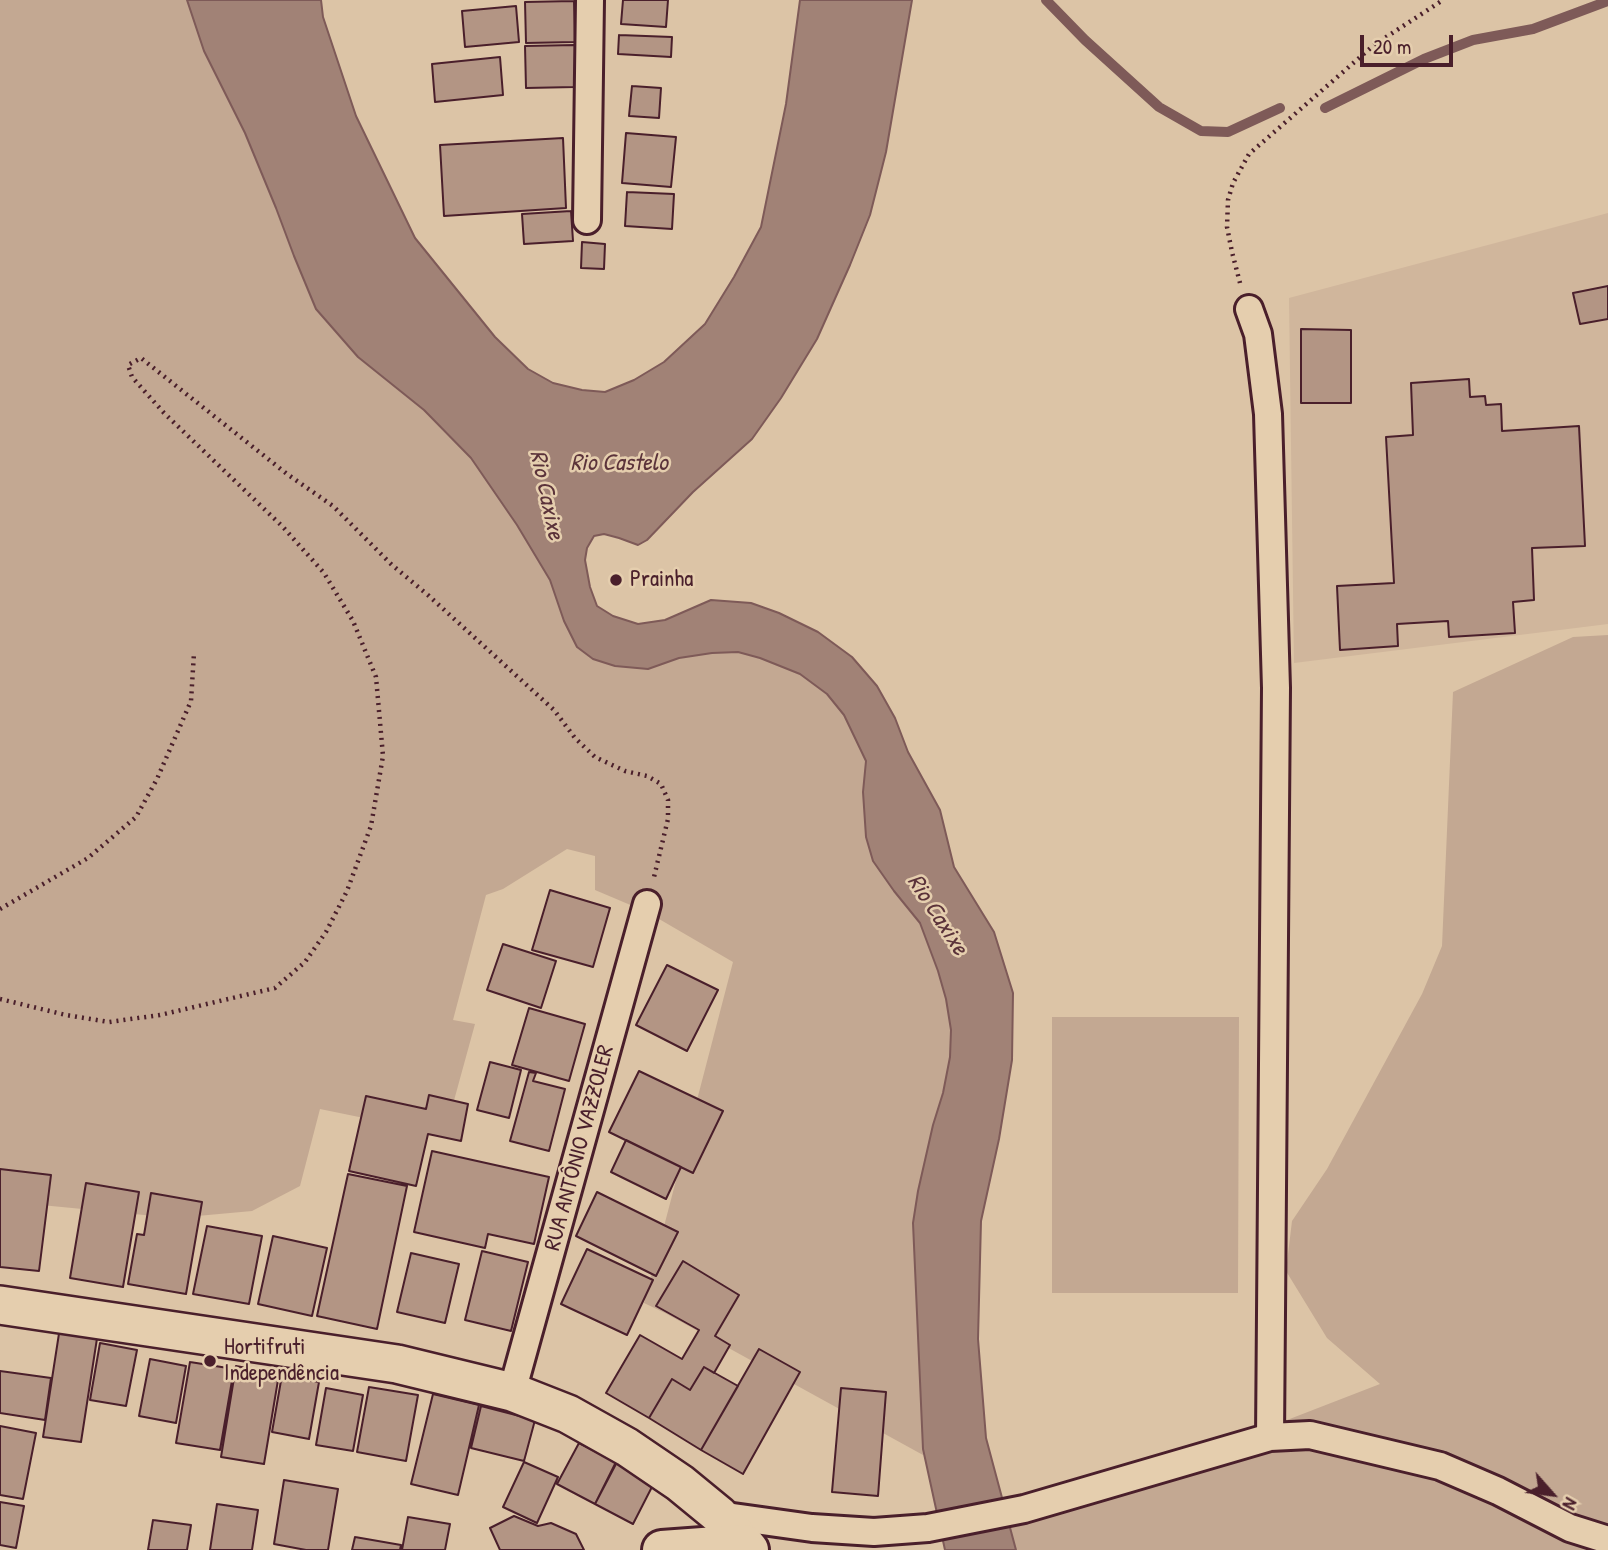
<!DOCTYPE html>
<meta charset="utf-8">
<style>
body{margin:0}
#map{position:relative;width:1608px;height:1550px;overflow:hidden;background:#dcc4a6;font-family:"Patrick Hand",sans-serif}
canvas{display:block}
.north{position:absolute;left:1517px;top:1459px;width:70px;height:70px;-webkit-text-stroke:5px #e5ceae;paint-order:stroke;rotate:118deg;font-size:19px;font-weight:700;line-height:28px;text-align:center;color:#4a1f2b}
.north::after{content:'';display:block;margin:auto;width:24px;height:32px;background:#4a1f2b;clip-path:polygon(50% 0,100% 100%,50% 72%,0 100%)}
.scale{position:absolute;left:1360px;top:35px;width:93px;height:32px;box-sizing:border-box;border:4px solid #4a1f2b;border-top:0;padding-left:9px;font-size:21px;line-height:24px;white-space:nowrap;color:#4a1f2b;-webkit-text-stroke:5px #e5ceae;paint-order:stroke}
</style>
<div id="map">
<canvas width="1608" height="1550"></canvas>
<div class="north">N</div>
<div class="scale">20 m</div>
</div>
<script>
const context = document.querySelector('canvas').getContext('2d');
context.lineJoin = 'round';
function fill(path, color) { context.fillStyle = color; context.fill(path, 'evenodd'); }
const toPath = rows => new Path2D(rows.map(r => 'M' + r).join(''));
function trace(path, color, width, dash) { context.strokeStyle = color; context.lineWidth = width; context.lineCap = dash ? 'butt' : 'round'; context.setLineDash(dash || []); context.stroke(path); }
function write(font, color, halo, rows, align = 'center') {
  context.font = font + ' "Patrick Hand",sans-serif'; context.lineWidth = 5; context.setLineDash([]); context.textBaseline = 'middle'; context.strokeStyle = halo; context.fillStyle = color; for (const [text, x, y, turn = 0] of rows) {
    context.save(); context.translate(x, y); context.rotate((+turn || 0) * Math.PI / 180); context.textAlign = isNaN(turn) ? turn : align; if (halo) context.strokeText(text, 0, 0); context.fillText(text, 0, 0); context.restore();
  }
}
const built = toPath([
 [1608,213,1608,624,1294,663,1289,298]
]);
const green = toPath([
 [0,0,187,0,204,51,245,133,276,208,294,256,316,309,424,410,471,458,517,525,550,580,564,621,577,647,594,659,615,666,648,669,679,658,712,653,738,652,760,658,800,674,827,694,844,714,866,761,863,792,866,837,873,860,894,891,920,923,938,971,946,999,951,1030,950,1057,943,1093,933,1125,918,1191,913,1223,923,1455,665,1313,644,1303,733,962,647,912,595,890,595,856,567,849,503,889,486,895,453,1020,475,1024,450,1115,442,1134,320,1109,300,1186,252,1211,175,1218,0,1201],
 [1608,635,1608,1550,1015,1550,1008,1524,1034,1518,1380,1384,1327,1338,1286,1271,1292,1221,1327,1169,1422,994,1442,946,1453,692,1573,637],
 [1052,1017,1239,1017,1238,1293,1052,1293]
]);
const water = toPath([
 [187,0,321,0,323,17,356,116,415,238,495,337,528,369,553,383,582,390,605,392,634,380,664,362,705,324,734,277,761,227,786,104,800,0,912,0,886,152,870,215,850,265,817,339,781,398,752,439,693,492,647,540,638,545,619,538,604,534,594,536,587,548,585,560,590,587,597,606,613,616,638,624,665,620,711,600,751,603,779,613,818,632,852,657,877,686,895,718,908,752,940,810,954,867,994,932,1013,993,1012,1060,999,1139,981,1221,978,1339,986,1438,1016,1550,945,1550,923,1449,913,1223,918,1191,933,1125,943,1093,950,1057,951,1030,946,999,938,971,920,923,894,891,873,861,866,837,863,792,866,761,844,715,827,694,800,674,760,658,738,652,712,653,679,658,648,669,615,666,593,659,577,647,564,621,550,580,517,525,471,458,424,410,358,357,316,309,294,256,276,208,245,133,204,51,187,0]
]);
const stream = toPath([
 [1046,0,1085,40,1159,107,1201,131,1228,132,1280,108],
 [1325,108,1424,59,1473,40,1533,29,1608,1]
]);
const building = toPath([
 [623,0,668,0,666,27,621,24,623,0],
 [574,1,575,42,526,43,525,2,574,1],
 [516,6,519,42,465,47,462,11,516,6],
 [619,35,672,37,671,57,618,54,619,35],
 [575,45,575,87,526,88,525,46,575,45],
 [500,57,503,95,435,102,432,64,500,57],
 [632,86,661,88,659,118,629,116,632,86],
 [626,133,676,137,671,187,622,183,626,133],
 [563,138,566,208,444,216,440,145,563,138],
 [627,192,674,194,672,229,625,226,627,192],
 [571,211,573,241,524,244,522,214,571,211],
 [582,242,605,244,604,269,581,268,582,242],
 [1608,286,1608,319,1580,324,1573,293,1608,286],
 [1301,329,1351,330,1351,403,1301,403,1301,329],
 [1469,379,1470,397,1485,396,1486,405,1501,404,1502,431,1579,426,1585,546,1532,548,1534,600,1513,602,1515,633,1449,637,1448,621,1397,624,1398,646,1340,650,1337,586,1394,583,1386,437,1413,435,1411,383,1469,379],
 [550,890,610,908,593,967,532,950,550,890],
 [503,944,556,961,541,1008,487,990,503,944],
 [667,965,718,990,687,1051,636,1025,667,965],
 [529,1008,585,1024,569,1081,512,1065,529,1008],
 [490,1062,521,1070,509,1118,477,1110,490,1062],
 [639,1071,723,1111,693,1173,609,1132,639,1071],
 [529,1072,536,1073,533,1081,565,1089,549,1151,510,1141,529,1072],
 [429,1095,468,1104,461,1141,428,1134,416,1186,349,1171,366,1096,426,1109,429,1095],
 [626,1140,681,1167,666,1199,611,1172,626,1140],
 [432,1151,549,1177,534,1244,488,1234,485,1248,414,1232,432,1151],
 [0,1169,51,1175,39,1271,0,1267,0,1169],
 [348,1174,407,1186,377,1329,317,1316,348,1174],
 [86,1183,139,1192,123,1287,70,1278,86,1183],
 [597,1192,678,1232,656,1276,576,1236,597,1192],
 [151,1193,202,1202,186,1294,128,1284,137,1234,144,1235,151,1193],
 [207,1226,262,1236,249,1304,193,1294,207,1226],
 [273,1236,327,1248,312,1316,258,1304,273,1236],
 [587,1249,653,1280,627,1335,561,1304,587,1249],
 [482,1251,528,1262,511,1331,465,1320,482,1251],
 [411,1253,459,1264,445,1323,397,1312,411,1253],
 [683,1261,739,1295,715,1336,730,1345,714,1373,704,1367,690,1390,672,1379,649,1418,606,1393,640,1335,682,1359,699,1330,656,1306,683,1261],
 [60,1327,98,1332,81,1442,43,1437,60,1327],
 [100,1343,137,1350,126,1406,90,1400,100,1343],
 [759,1349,800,1372,743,1474,701,1450,759,1349],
 [150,1359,186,1366,176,1423,139,1416,150,1359],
 [190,1362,234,1369,220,1450,176,1443,190,1362],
 [236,1366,279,1374,264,1464,221,1457,236,1366],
 [704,1367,738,1386,701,1450,649,1418,672,1379,690,1390,704,1367],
 [0,1371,51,1378,45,1420,0,1413,0,1371],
 [282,1375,319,1382,309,1439,272,1432,282,1375],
 [369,1387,418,1395,406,1461,357,1452,369,1387],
 [326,1388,363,1395,353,1451,316,1445,326,1388],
 [841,1388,886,1392,878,1496,832,1492,841,1388],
 [433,1394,479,1405,458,1495,411,1484,433,1394],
 [481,1406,535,1420,524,1461,471,1448,481,1406],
 [0,1426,36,1433,23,1499,0,1495,0,1426],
 [579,1443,616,1462,595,1504,557,1484,579,1443],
 [524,1462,558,1477,537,1523,503,1507,524,1462],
 [617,1462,655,1481,633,1524,595,1504,617,1462],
 [284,1480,338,1489,328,1550,306,1550,274,1544,284,1480],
 [0,1502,24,1506,16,1548,0,1545,0,1502],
 [217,1504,258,1510,252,1550,210,1550,217,1504],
 [514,1516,538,1526,551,1523,576,1534,584,1550,500,1550,490,1528,514,1516],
 [408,1517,450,1524,445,1550,402,1550,408,1517],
 [153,1520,191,1525,187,1550,148,1550,153,1520],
 [355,1537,401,1545,400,1550,352,1550,355,1537]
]);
const path = toPath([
 [1240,283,1232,252,1227,227,1228,200,1233,183,1249,154,1374,45,1443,0],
 [0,909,88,858,136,817,157,779,191,701,194,653],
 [0,999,66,1015,109,1022,160,1015,275,988,305,962,326,932,347,891,371,826,383,756,376,677,353,621,324,573,283,527,164,413,132,377,128,365,141,358,287,474,333,506,392,565,429,596,554,710,575,738,595,757,625,771,647,776,661,784,668,800,668,819,654,877]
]);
const street = toPath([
 [587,220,590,0],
 [1249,309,1258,334,1268,414,1276,688,1270,1437],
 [512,1392,647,904],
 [719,1515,812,1528,874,1532,928,1528,1024,1509,1270,1437,1310,1435,1440,1466,1498,1491,1570,1528,1608,1540]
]);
const secondary = toPath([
 [0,1305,397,1364,512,1392,568,1414,627,1447,680,1483,719,1515,744,1544]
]);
const primary = toPath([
 [662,1550,744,1544,749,1550]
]);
const markers = [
 [616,580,7,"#4a1f2b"],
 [210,1361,7,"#4a1f2b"]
];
const poiNames = [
 ["Prainha",630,580],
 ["Hortifruti",224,1348],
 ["Independência",224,1374]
];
const streetNames = [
 ["RUA ANTÔNIO VAZZOLER",580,1148,-75]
];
const waterNames = [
 ["Rio Castelo",619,464],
 ["Rio Caxixe",546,495,78],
 ["Rio Caxixe",937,915,57]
];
fill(built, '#d0b69c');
fill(green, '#c3a892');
fill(water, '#a18276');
trace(water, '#7e5a58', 2);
trace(stream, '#7e5a58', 10);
fill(building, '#b39584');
trace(building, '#4a1f2b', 2);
trace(street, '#4a1f2b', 32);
trace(secondary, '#4a1f2b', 42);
trace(primary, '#4a1f2b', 44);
trace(path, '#4a1f2b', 4.5, [2, 5]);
trace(street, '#e5ceae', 26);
trace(secondary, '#e5ceae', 37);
trace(primary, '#e5ceae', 38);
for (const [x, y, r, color] of markers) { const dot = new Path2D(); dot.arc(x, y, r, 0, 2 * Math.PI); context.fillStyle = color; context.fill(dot); trace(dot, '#e5ceae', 2.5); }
write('23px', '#4a1f2b', '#e5ceae', poiNames, 'left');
write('23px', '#4a1f2b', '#e5ceae', streetNames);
write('italic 24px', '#5b333a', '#e5ceae', waterNames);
</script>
